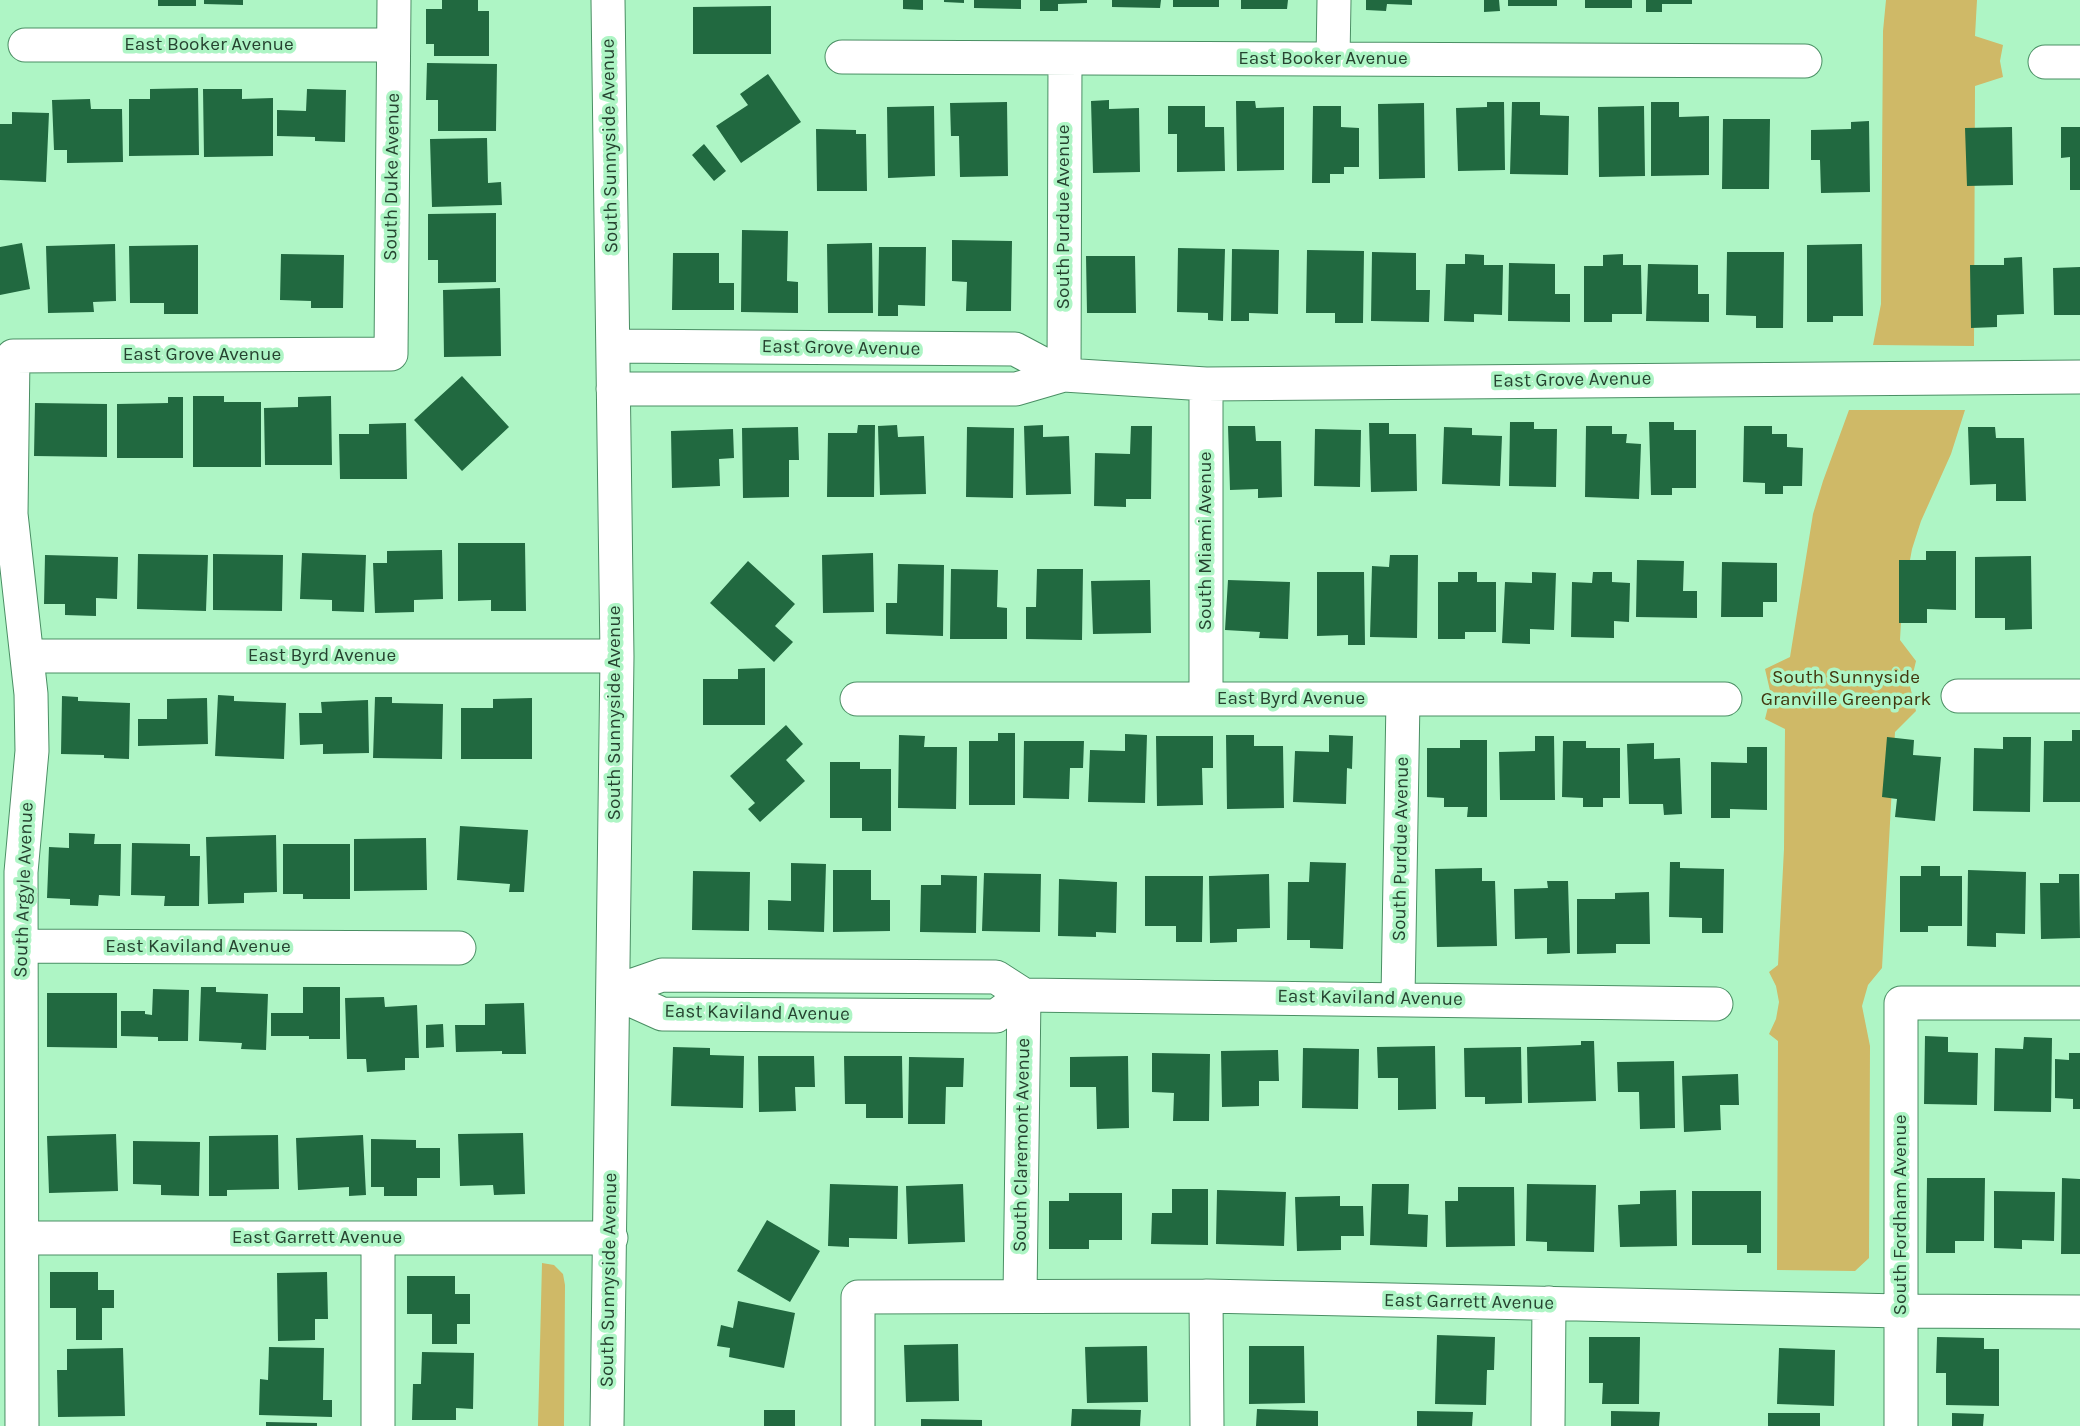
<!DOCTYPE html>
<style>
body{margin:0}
canvas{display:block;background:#aef5c5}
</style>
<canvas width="2080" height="1426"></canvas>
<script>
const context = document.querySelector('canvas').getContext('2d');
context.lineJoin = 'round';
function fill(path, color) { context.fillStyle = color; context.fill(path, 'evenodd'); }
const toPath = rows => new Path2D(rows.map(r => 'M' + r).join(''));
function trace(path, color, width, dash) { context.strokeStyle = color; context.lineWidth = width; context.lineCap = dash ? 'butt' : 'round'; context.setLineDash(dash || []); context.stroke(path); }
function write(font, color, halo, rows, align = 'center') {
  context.font = font + ' Karla,sans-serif'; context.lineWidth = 7; context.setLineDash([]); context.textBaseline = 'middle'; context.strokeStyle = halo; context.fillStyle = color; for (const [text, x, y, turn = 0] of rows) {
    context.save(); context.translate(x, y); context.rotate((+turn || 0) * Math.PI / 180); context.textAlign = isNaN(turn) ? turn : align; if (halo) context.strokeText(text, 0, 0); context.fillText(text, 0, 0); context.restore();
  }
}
const green = toPath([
 [1886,0,1977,0,1975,36,2003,45,2000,61,2003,77,1975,86,1974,346,1873,345,1881,304,1883,31],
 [1849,410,1965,410,1951,454,1921,521,1912,549,1902,604,1900,640,1916,661,1910,686,1916,711,1895,732,1882,968,1868,985,1862,1006,1870,1046,1869,1258,1855,1271,1777,1270,1778,1041,1769,1034,1776,1019,1779,1002,1776,986,1769,972,1778,965,1784,849,1785,729,1765,719,1771,695,1765,669,1790,657,1813,514,1823,481],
 [542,1263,554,1265,563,1274,565,1285,564,1426,538,1426]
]);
const building = toPath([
 [158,0,196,0,196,6,158,6],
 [204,0,243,0,243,5,204,4],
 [442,0,478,0,478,11,489,11,489,56,434,56,434,44,426,44,426,9,442,9],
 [903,0,923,0,923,10,903,9],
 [944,0,964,0,964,3,944,2],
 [974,0,1021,0,1021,9,974,8],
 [1040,0,1087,0,1087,3,1058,4,1058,11,1040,11],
 [1112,0,1161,0,1160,8,1112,7],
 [1173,0,1219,0,1219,7,1173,7],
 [1241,0,1288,0,1287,9,1241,9],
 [1366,0,1412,0,1412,5,1387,4,1386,11,1366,10],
 [1484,0,1499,0,1500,11,1484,12],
 [1508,0,1557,0,1557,6,1508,6],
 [1585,0,1632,0,1632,8,1585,8],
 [1646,0,1692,0,1692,4,1662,4,1662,12,1646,12],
 [771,6,771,54,693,54,693,7],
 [427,63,497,64,496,131,438,131,438,100,426,100],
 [768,74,801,122,741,163,716,126,748,105,740,94],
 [198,88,199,155,129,156,129,99,150,99,150,89],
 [203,89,242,89,242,99,273,98,273,156,204,157],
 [307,89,346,90,345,142,315,141,315,137,277,136,277,110,306,111],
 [90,99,91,109,122,109,123,162,67,163,67,150,54,150,52,100],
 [1109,100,1109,109,1139,108,1140,172,1093,173,1091,101],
 [1236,101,1255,101,1256,108,1284,107,1284,170,1237,171],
 [1007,102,1008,176,960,177,959,136,951,136,950,103],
 [1487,102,1504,102,1505,170,1458,171,1456,108,1487,107],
 [1512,102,1540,102,1540,115,1569,116,1568,175,1510,174],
 [1651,102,1679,102,1679,117,1709,116,1709,175,1651,176],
 [1424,103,1425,178,1379,179,1378,104],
 [934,106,935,176,888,178,887,107],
 [1168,106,1205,106,1205,127,1224,127,1225,171,1177,172,1177,134,1168,134],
 [1313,106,1341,106,1341,127,1359,128,1359,167,1344,167,1344,174,1330,174,1330,183,1312,183],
 [1644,106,1645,176,1599,177,1598,107],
 [12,112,49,113,46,182,0,180,0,124,12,124],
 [1723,119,1770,119,1769,189,1722,189],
 [1869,121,1870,192,1821,193,1820,160,1811,160,1811,130,1851,129,1851,122],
 [2012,127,2013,185,1967,186,1965,128],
 [2061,127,2080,127,2080,190,2070,190,2070,157,2061,158],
 [816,129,856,130,856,134,866,134,867,191,817,191],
 [487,138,488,183,501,182,502,205,432,207,430,139],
 [704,144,726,171,714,181,692,155],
 [496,213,496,282,438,283,438,260,428,260,428,214],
 [742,230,788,231,787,281,798,282,798,313,741,312],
 [952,240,1012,241,1011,311,966,311,967,282,952,281],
 [22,243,30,289,0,295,0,247],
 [872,243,873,313,828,313,827,244],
 [115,244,116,301,93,302,94,312,48,313,46,246],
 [1862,244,1863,316,1833,316,1833,322,1807,322,1807,245],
 [198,245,198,314,164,314,164,303,130,303,129,246],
 [879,247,926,247,925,306,898,305,898,316,878,316],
 [1178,248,1225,249,1223,321,1208,320,1208,313,1177,312],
 [1232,249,1279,250,1278,314,1249,313,1249,321,1231,321],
 [1307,250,1364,251,1363,323,1335,323,1335,313,1306,313],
 [1372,252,1416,253,1416,290,1430,290,1429,322,1371,321],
 [1727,252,1784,252,1783,328,1756,328,1756,316,1726,315],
 [673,253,719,253,719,283,734,283,734,310,672,310],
 [281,254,344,255,343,308,311,308,311,301,280,300],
 [1465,254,1484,255,1484,265,1503,265,1502,315,1474,314,1474,322,1444,321,1446,264,1465,264],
 [1623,254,1623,265,1641,265,1642,314,1612,314,1612,322,1584,322,1584,266,1603,266,1603,255],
 [1086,256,1135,256,1136,313,1087,313],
 [2022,257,2024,314,1997,315,1997,327,1971,328,1970,265,2004,265,2004,258],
 [1509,263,1555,264,1555,294,1570,294,1570,322,1508,321],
 [1648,264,1698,265,1698,294,1709,294,1709,322,1646,321],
 [2080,267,2080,315,2054,315,2053,268],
 [500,288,501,356,444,357,443,290],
 [462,376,509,427,462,471,414,420],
 [193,396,224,396,224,402,261,402,261,467,193,467],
 [331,396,332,465,265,465,264,408,298,407,298,397],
 [168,397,183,397,183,458,117,458,117,404,168,403],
 [35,403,107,404,107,457,34,456],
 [1510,422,1534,422,1534,429,1557,429,1556,487,1509,486],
 [1649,422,1674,422,1674,430,1696,430,1696,488,1672,488,1672,495,1651,495],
 [406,423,407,479,340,479,339,434,369,434,369,424],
 [1369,423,1389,423,1389,434,1416,434,1417,491,1371,492],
 [858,425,875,425,874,497,827,497,828,433,857,433],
 [897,425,898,437,924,436,926,494,880,495,878,426],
 [1043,425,1043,437,1069,436,1071,494,1026,495,1024,426],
 [1131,426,1152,426,1151,499,1126,499,1126,507,1094,506,1095,453,1130,454],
 [1228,426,1255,426,1256,441,1281,441,1282,497,1258,498,1258,489,1230,490],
 [1586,426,1612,426,1612,434,1627,434,1626,443,1641,444,1639,499,1585,497],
 [1744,426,1772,426,1772,434,1787,434,1787,447,1803,448,1802,486,1783,486,1783,494,1765,494,1765,483,1743,482],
 [798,427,799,460,789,460,789,497,743,498,742,428],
 [967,427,1014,428,1013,498,966,497],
 [1444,427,1472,428,1472,435,1502,436,1500,486,1442,484],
 [1968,427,1995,427,1996,438,2024,438,2026,501,1996,501,1996,484,1970,485],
 [733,429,734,458,719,459,720,486,672,488,671,431],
 [1315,429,1361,430,1360,487,1314,486],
 [458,543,525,543,526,611,491,611,491,600,458,601],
 [442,550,443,599,414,600,414,612,375,613,373,563,387,563,387,551],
 [1926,551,1956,551,1956,610,1927,609,1927,623,1899,623,1899,560,1926,560],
 [302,553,366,555,364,612,332,611,332,600,300,599],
 [873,553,874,612,823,613,822,555],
 [138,554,208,555,206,611,137,609],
 [213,554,283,555,282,611,213,610],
 [45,555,118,557,117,599,96,598,96,616,65,615,65,604,44,604],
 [1390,555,1418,555,1417,638,1370,637,1372,566,1389,567],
 [2031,556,2032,629,2005,630,2005,618,1975,618,1975,557],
 [1637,560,1684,561,1683,591,1697,591,1697,618,1636,617],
 [748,561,795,604,775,626,793,642,774,662,710,603],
 [1722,562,1777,563,1777,602,1763,602,1763,617,1721,617],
 [898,564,944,565,943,636,886,634,886,603,897,603],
 [951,569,998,570,997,607,1007,608,1007,639,950,639],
 [1037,569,1083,569,1082,640,1026,639,1026,607,1036,607],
 [1317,572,1364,572,1365,645,1348,645,1348,635,1317,636],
 [1458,572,1477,572,1477,582,1496,582,1496,632,1465,632,1465,639,1438,639,1438,582,1458,582],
 [1532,572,1556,573,1554,630,1530,629,1530,644,1502,643,1505,582,1532,583],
 [1593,572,1612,572,1612,582,1630,583,1629,622,1614,621,1614,638,1571,637,1572,582,1592,583],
 [1150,580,1151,633,1093,634,1091,581],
 [1228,580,1290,582,1288,639,1259,638,1260,632,1225,630],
 [765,668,765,725,703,725,703,679,738,679,738,669],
 [218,695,234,696,234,701,286,703,284,759,215,756],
 [62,696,78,697,78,701,130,703,129,759,104,758,104,755,61,754],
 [375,697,392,697,392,703,443,704,442,759,373,758],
 [207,698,208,744,138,746,138,719,167,719,167,699],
 [532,698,532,759,461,759,461,708,493,708,493,699],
 [368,700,369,753,323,754,323,744,300,745,299,713,322,713,321,702],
 [786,725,803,744,786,760,805,781,760,822,748,809,755,803,730,776],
 [2072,730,2080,730,2080,802,2043,802,2044,741,2072,741],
 [998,733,1015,733,1015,805,969,805,969,741,998,741],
 [1125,734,1147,735,1145,803,1088,802,1090,750,1125,751],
 [899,735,925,736,924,747,957,747,956,809,898,808],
 [1226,735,1254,735,1254,746,1283,746,1284,808,1227,809],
 [1329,735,1353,736,1352,769,1347,768,1346,804,1293,802,1295,751,1329,752],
 [1156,736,1213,736,1213,768,1202,768,1203,805,1157,806],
 [1535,736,1554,736,1555,800,1500,800,1499,752,1535,751],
 [1887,737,1914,740,1913,755,1941,757,1935,821,1895,817,1897,799,1882,797],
 [2003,737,2031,737,2030,812,1973,811,1974,748,2003,749],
 [1460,740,1487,740,1487,817,1467,817,1468,807,1444,807,1444,798,1427,797,1427,748,1460,748],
 [1024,741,1084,741,1083,768,1070,768,1069,799,1023,798],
 [1563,741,1586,741,1586,748,1620,748,1620,798,1603,798,1603,807,1583,807,1583,798,1562,797],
 [1654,743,1654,759,1680,758,1682,814,1664,815,1663,804,1629,804,1627,744],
 [1747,747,1767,747,1767,810,1730,809,1730,818,1711,818,1711,762,1747,763],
 [830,762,860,762,860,769,891,769,891,831,862,831,862,818,830,818],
 [460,826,528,830,524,892,509,892,510,884,457,880],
 [69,833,95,834,94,844,121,844,120,896,99,895,98,906,70,905,70,899,47,898,49,847,69,848],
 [276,835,277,892,244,893,244,903,208,904,206,837],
 [426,838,427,890,354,891,354,839],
 [132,843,190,844,190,856,200,856,199,906,164,906,165,896,131,895],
 [283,844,350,844,350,899,303,899,303,894,283,894],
 [1310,862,1346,863,1343,949,1310,948,1310,940,1287,940,1288,882,1309,882],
 [1670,862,1680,862,1680,868,1724,869,1723,933,1702,933,1702,918,1669,917],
 [791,863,826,864,824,932,768,930,768,900,791,901],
 [1921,866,1940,866,1940,876,1962,876,1962,926,1928,926,1928,932,1900,932,1900,876,1921,876],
 [1482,868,1482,881,1495,881,1497,946,1437,947,1435,869],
 [833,870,871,870,871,900,890,900,890,931,833,932],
 [1968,870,2026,872,2025,934,1996,933,1996,947,1967,946],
 [693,871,750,872,749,931,692,930],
 [984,873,1041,874,1040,932,982,931],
 [1269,874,1270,928,1237,929,1237,942,1210,943,1209,876],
 [2059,874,2079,874,2080,938,2041,939,2040,883,2059,883],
 [941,875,977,876,976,933,920,932,921,885,941,885],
 [1145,876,1203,876,1202,942,1176,942,1176,926,1145,926],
 [1059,879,1117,882,1116,933,1096,932,1096,937,1058,936],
 [1547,881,1568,881,1570,953,1547,954,1547,938,1515,939,1514,889,1548,888],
 [1649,892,1650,944,1616,944,1616,953,1577,954,1577,899,1615,899,1615,893],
 [201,987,216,987,216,992,268,994,266,1050,241,1049,242,1043,199,1041],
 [303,987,340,987,340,1039,309,1039,309,1036,271,1036,271,1013,303,1013],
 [153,989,189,990,188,1041,158,1041,158,1037,121,1036,121,1011,145,1011,145,1014,152,1015],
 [47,993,117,993,117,1048,47,1047],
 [384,997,385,1007,417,1005,419,1058,405,1058,405,1070,367,1072,366,1059,347,1059,345,998],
 [524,1003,526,1054,502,1054,502,1051,456,1052,455,1025,485,1025,485,1004],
 [443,1024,444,1047,426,1048,426,1025],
 [1925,1036,1948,1037,1948,1052,1978,1053,1977,1105,1924,1104],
 [2024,1037,2052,1038,2051,1112,1994,1111,1995,1048,2023,1049],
 [1581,1041,1594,1041,1596,1101,1528,1103,1527,1047,1581,1045],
 [1435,1046,1436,1109,1398,1110,1398,1078,1378,1078,1377,1047],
 [673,1047,710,1048,710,1055,744,1056,743,1108,671,1106],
 [1521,1047,1522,1103,1485,1104,1485,1097,1465,1097,1464,1048],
 [1303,1048,1359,1049,1358,1109,1302,1108],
 [1278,1050,1279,1081,1259,1081,1259,1106,1222,1107,1221,1051],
 [1152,1053,1210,1054,1209,1121,1173,1121,1174,1093,1152,1092],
 [2069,1053,2080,1053,2080,1109,2073,1109,2073,1099,2055,1098,2055,1059,2069,1060],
 [758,1056,814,1056,815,1087,795,1087,796,1111,759,1112],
 [844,1056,902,1056,903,1118,866,1118,866,1104,845,1104],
 [1128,1056,1129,1128,1097,1129,1096,1087,1070,1087,1070,1057],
 [909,1057,964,1058,963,1087,946,1087,945,1124,908,1124],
 [1674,1061,1675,1128,1640,1129,1639,1092,1618,1092,1617,1062],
 [1738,1074,1739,1105,1720,1105,1721,1130,1684,1132,1682,1076],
 [523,1133,525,1194,494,1195,493,1185,460,1186,458,1134],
 [116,1134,118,1191,49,1193,47,1136],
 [278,1135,279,1189,227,1190,227,1196,209,1196,209,1136],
 [363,1135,366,1195,349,1196,349,1187,298,1190,296,1138],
 [371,1139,416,1140,416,1148,440,1148,440,1178,417,1178,417,1196,384,1196,384,1187,371,1187],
 [133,1141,200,1142,199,1196,161,1195,161,1185,133,1184],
 [1927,1178,1985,1178,1984,1241,1955,1241,1955,1253,1926,1253],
 [2062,1178,2080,1179,2080,1254,2061,1254],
 [830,1184,898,1186,897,1239,849,1238,849,1247,828,1246],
 [963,1184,965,1242,908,1244,906,1186],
 [1372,1184,1409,1184,1408,1214,1428,1215,1427,1247,1370,1245],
 [1527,1184,1596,1185,1594,1252,1547,1251,1547,1242,1526,1241],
 [1458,1187,1514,1187,1515,1246,1446,1247,1445,1201,1458,1201],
 [1172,1189,1208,1189,1208,1245,1151,1244,1152,1213,1172,1213],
 [1217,1190,1286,1192,1284,1246,1216,1244],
 [1676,1190,1677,1246,1620,1247,1618,1205,1640,1204,1640,1191],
 [1692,1191,1761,1191,1761,1253,1747,1253,1747,1245,1692,1245],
 [1994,1191,2055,1192,2054,1241,2022,1240,2022,1249,1994,1248],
 [1069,1193,1122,1193,1122,1240,1089,1240,1089,1249,1049,1249,1049,1201,1069,1201],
 [1340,1196,1340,1206,1363,1206,1364,1236,1341,1236,1341,1250,1297,1251,1295,1197],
 [767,1220,820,1251,790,1302,737,1271],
 [50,1272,98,1272,98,1290,114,1290,114,1308,102,1308,102,1340,76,1340,76,1308,50,1308],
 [327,1272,328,1319,315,1319,315,1340,278,1341,277,1273],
 [407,1276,455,1276,455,1294,470,1294,470,1324,457,1324,457,1344,432,1344,432,1314,407,1314],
 [738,1301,795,1313,784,1368,729,1357,730,1348,717,1346,721,1325,733,1328],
 [1437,1335,1495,1337,1494,1370,1487,1370,1486,1405,1435,1404],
 [1589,1337,1640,1337,1639,1404,1602,1404,1603,1383,1589,1383],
 [1937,1337,1984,1338,1984,1349,1999,1349,1999,1406,1946,1405,1946,1373,1936,1373],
 [958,1344,959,1401,906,1402,904,1345],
 [1147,1346,1148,1402,1087,1403,1085,1347],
 [1249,1346,1304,1346,1305,1403,1249,1404],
 [269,1347,324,1348,323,1400,332,1400,332,1417,259,1415,260,1379,268,1380],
 [123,1348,125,1416,58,1417,57,1370,67,1370,67,1349],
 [1779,1348,1835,1350,1834,1406,1777,1404],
 [422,1352,474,1353,473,1409,456,1408,456,1420,412,1420,413,1384,421,1384],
 [1072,1409,1141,1410,1140,1426,1071,1426],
 [1257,1409,1318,1411,1318,1426,1256,1426],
 [764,1410,795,1410,795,1426,764,1426],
 [1417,1411,1473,1412,1472,1426,1417,1426],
 [1611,1411,1660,1412,1659,1426,1611,1426],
 [1768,1413,1820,1413,1820,1426,1768,1426],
 [1952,1413,1984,1414,1983,1426,1952,1426],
 [921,1419,982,1420,982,1426,921,1426],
 [266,1422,317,1423,317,1426,266,1426]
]);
const minor = toPath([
 [25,45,393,45],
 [842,57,1805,61],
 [1065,59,1064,375,1206,384,2080,377],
 [1333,59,1334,0],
 [2045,62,2080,62],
 [613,346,1015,349,1064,375,1016,389,613,389],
 [27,656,617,656],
 [1958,696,2080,696],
 [857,699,1725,699],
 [1206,699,1206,384],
 [22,946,459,948],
 [613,992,662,975,996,977,1024,995,1716,1004],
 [613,992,662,1014,996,1016,1024,995],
 [1398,998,1403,699],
 [23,1238,611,1238],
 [1020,1296,1024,995],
 [1206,1296,1207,1426],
 [22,1426,21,872,32,751,31,694,11,514,13,356,391,354,394,0],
 [378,1426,378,1238],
 [607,1426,617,656,608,0],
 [858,1426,858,1297,1206,1296,1901,1311,2080,1312],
 [1548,1426,1549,1303],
 [1901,1426,1901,1003,2080,1003]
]);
const streetNames = [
 ["East Booker Avenue",209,45],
 ["East Booker Avenue",1323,59],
 ["South Sunnyside Avenue",610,146,-91],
 ["South Duke Avenue",392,177,-89],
 ["South Purdue Avenue",1064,217,-90],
 ["East Grove Avenue",841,348,1],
 ["East Grove Avenue",202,355],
 ["East Grove Avenue",1572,380,-1],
 ["South Miami Avenue",1206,541,-90],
 ["East Byrd Avenue",322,656],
 ["East Byrd Avenue",1291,699],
 ["South Sunnyside Avenue",615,713,-90],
 ["South Purdue Avenue",1401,849,-89],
 ["South Argyle Avenue",24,890,-88],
 ["East Kaviland Avenue",198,947],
 ["East Kaviland Avenue",1370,998,1],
 ["East Kaviland Avenue",757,1013,1],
 ["South Claremont Avenue",1022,1145,-89],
 ["South Fordham Avenue",1901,1215,-90],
 ["East Garrett Avenue",317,1238],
 ["South Sunnyside Avenue",609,1280,-89],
 ["East Garrett Avenue",1469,1302,1]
];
const parkNames = [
 ["South Sunnyside",1846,678],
 ["Granville Greenpark",1846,700]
];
fill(green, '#cfb967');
fill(building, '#216940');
trace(minor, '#4a8f64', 35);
trace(minor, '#fff', 33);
write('19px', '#264330', '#aef5c5', streetNames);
write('19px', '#41370e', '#aef5c5', parkNames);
</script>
